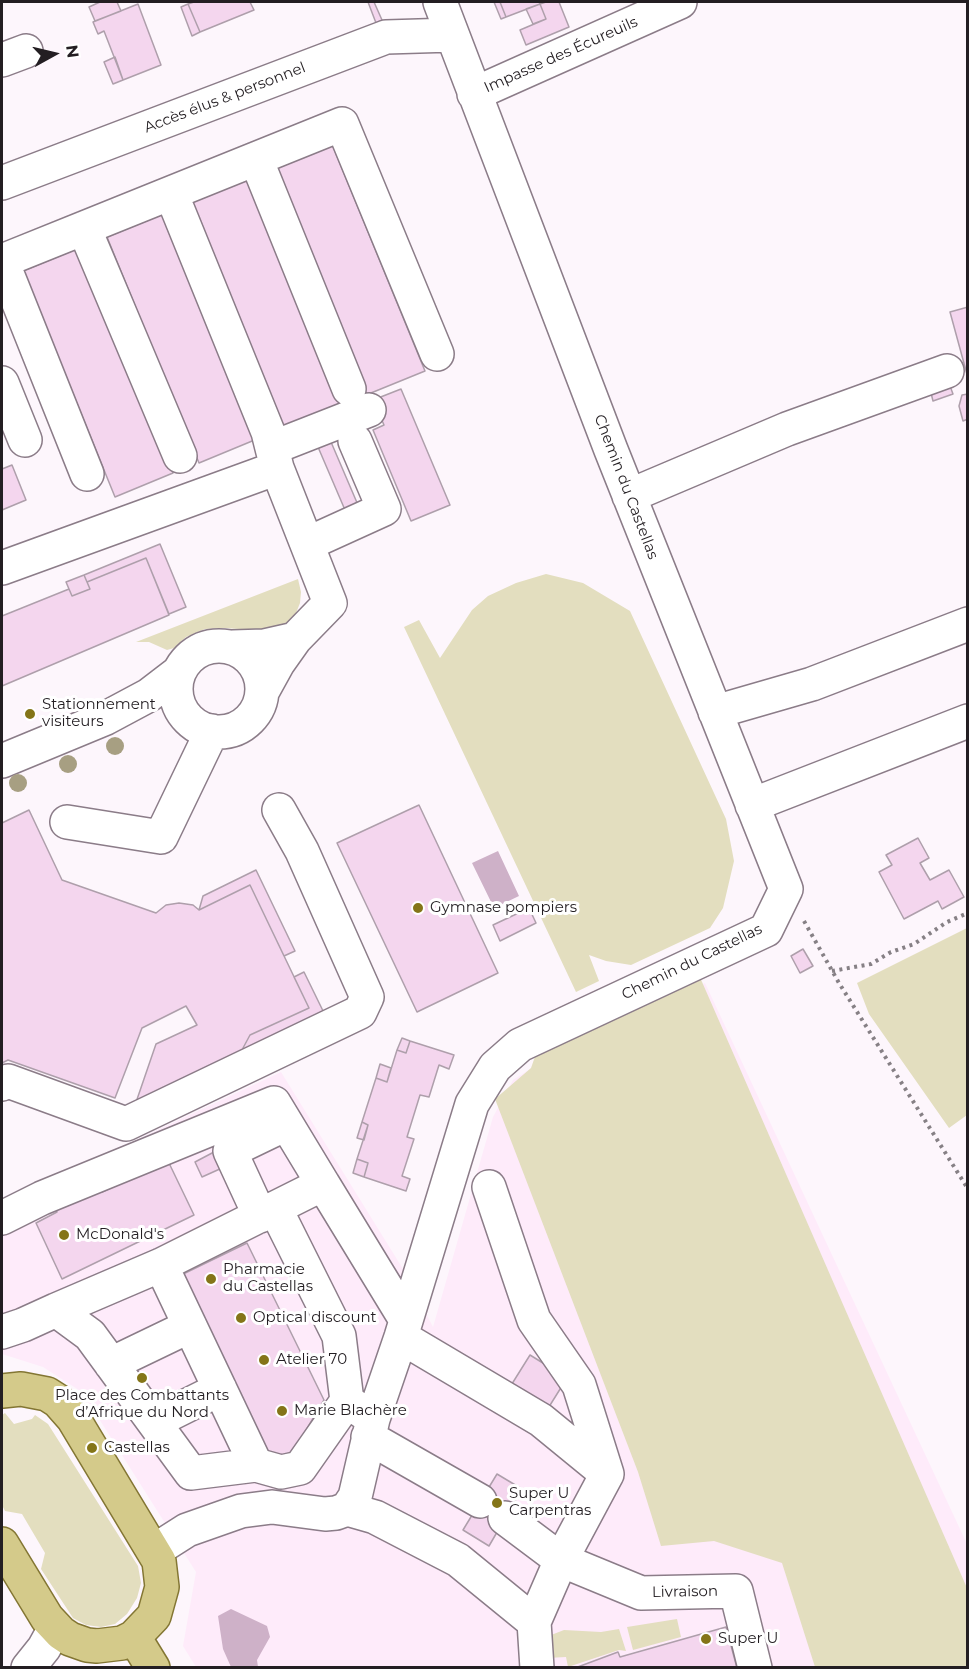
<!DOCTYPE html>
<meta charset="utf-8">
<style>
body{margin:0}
#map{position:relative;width:969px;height:1669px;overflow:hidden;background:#fdf6fc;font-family:Montserrat,sans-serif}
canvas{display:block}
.frame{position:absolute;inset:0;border:3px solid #231e22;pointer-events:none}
.north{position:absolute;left:24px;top:24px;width:60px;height:60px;-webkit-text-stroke:4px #fff;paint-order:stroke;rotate:82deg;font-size:16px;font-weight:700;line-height:24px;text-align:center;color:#231e22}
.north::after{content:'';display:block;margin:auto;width:21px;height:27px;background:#231e22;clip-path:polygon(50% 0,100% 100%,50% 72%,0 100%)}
</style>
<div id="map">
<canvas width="969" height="1669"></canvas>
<div class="frame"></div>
<div class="north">N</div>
</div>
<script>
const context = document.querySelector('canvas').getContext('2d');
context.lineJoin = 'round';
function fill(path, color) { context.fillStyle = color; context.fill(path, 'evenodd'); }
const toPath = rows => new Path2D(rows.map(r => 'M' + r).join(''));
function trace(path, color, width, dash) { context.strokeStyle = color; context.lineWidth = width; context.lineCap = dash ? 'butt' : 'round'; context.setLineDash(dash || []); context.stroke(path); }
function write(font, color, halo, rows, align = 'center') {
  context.font = font + ' Montserrat,sans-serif'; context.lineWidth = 6; context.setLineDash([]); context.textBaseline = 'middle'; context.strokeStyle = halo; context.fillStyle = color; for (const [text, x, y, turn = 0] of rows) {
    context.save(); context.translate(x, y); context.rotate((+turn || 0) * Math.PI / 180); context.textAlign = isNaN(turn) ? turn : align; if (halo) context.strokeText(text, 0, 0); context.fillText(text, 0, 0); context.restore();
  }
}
const built = toPath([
 [705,983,967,1544,967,1667,196,1667,183,1646,196,1572,82,1392,43,1367,2,1354,2,1203,281,1072,403,1269,433,1327,493,1117,513,1080,557,1052]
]);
const green = toPath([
 [546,574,583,583,630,611,726,819,734,861,723,908,710,928,631,965,606,961,589,955,599,981,576,992,404,627,419,620,440,658,472,610,488,596,516,583],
 [298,579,301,592,300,603,294,618,282,632,224,628,205,629,186,637,174,648,167,650,149,642,136,642],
 [967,928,967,1115,949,1128,869,1014,857,983],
 [699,975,967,1588,967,1667,815,1667,782,1563,714,1541,661,1546,638,1472,495,1099,531,1068,538,1048],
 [5,1413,14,1424,32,1419,35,1415,48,1424,138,1566,141,1583,137,1598,127,1614,115,1624,101,1627,86,1625,73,1618,41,1569,45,1553,22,1514,5,1511,2,1505,2,1415],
 [677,1619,681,1637,633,1650,627,1627],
 [619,1629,626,1651,619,1650,568,1667,566,1657,547,1658,546,1637,564,1630,601,1632]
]);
const water = toPath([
 [498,851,519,896,494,908,472,863],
 [231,1609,267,1626,270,1637,257,1660,258,1667,231,1667,223,1649,218,1616]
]);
const building = toPath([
 [100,2,117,2,121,11,95,21,89,7,100,2],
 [194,2,250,2,254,10,200,32,188,4,194,2],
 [368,2,374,2,382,20,376,23,368,2],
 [494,2,500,2,506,17,501,19,494,2],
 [500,2,539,2,540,4,506,17,500,2],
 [546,2,559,2,569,27,526,45,520,30,546,19,540,4,546,2],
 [138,4,161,65,123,80,104,31,98,34,93,22,138,4],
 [188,4,200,32,192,36,181,7,188,4],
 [540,4,546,19,533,24,526,9,540,4],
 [115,57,123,80,113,84,104,62,115,57],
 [332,144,425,371,366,395,273,168,332,144],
 [248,179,341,406,282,430,190,203,248,179],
 [165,213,257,439,199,463,107,237,165,213],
 [81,247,173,473,115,497,23,271,81,247],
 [968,307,968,378,950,312,968,307],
 [950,386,953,394,933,401,931,393,950,386],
 [401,389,450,505,411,521,373,430,384,425,373,400,401,389],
 [968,394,968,419,963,421,959,406,962,395,968,394],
 [331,442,358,505,345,510,318,447,331,442],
 [12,465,26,500,2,510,2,469,12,465],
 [160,544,186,607,169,614,146,558,87,582,84,575,160,544],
 [146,558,169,615,2,686,2,616,69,589,72,596,90,589,87,582,146,558],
 [84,575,90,589,72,596,66,582,84,575],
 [419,805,498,973,417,1012,337,843,419,805],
 [29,810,62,880,156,913,166,905,179,903,193,905,199,910,250,885,309,1008,250,1035,243,1048,246,1055,133,1111,156,1044,197,1025,186,1006,142,1028,115,1098,8,1060,2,1063,2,823,29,810],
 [918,838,929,858,920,863,930,880,949,870,964,897,942,909,938,901,904,919,879,872,892,865,886,855,918,838],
 [256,870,295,951,284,956,250,885,199,910,203,896,256,870],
 [529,908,536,923,500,941,493,925,529,908],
 [803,949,813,966,800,973,791,956,803,949],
 [304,972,326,1017,246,1055,243,1048,250,1035,309,1008,294,977,304,972],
 [402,1038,410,1041,406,1053,397,1050,402,1038],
 [410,1041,454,1055,449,1069,439,1065,429,1097,420,1095,407,1137,414,1139,402,1176,410,1179,406,1191,364,1177,368,1163,357,1159,368,1125,362,1122,376,1078,387,1082,397,1050,406,1053,410,1041],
 [380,1064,391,1068,387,1082,376,1078,380,1064],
 [362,1122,368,1125,364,1140,357,1138,362,1122],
 [214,1152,222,1168,202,1177,195,1162,214,1152],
 [357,1159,368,1163,364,1177,353,1173,357,1159],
 [168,1161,194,1215,62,1279,36,1223,57,1212,56,1209,100,1187,102,1192,168,1161],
 [247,1243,324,1400,299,1442,292,1452,284,1455,278,1456,265,1451,177,1277,247,1243],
 [530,1355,567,1378,532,1434,495,1411,530,1355],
 [497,1474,522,1489,489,1546,463,1530,497,1474],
 [726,1627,737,1668,575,1668,618,1652,620,1657,726,1627]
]);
const path = toPath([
 [804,921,839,983,968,1189],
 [832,971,871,964,891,952,914,944,947,922,968,913]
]);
const minor = toPath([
 [2,60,26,51],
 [474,94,680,2],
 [256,159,349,389],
 [2,183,386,37,452,35],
 [171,193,268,432,277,468],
 [84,228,2,261,87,474],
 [2,383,25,440],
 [272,448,369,410],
 [180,456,84,228,342,124,437,354],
 [629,496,787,429,947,371],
 [307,544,384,509,355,441],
 [2,568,277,468,330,603,295,639],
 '176 689a43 43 0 1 1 86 0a43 43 0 1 1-86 0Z',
 [233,647,264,646,295,639,278,663,262,692],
 [715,712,812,684,968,624],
 [2,761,106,718,149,695,179,672],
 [752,805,968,721],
 [67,822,161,837,212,731],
 [2,1084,8,1081,126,1124,360,1012,367,997,302,851,279,810],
 [489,1187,534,1320,579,1385,607,1474],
 [275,1208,339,1336,347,1401],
 [260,1216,230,1151,286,1124],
 [2,1218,42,1198,274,1103,323,1184],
 [161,1265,256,1465],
 [2,1332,23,1325,56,1310],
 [401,1337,541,1420,607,1474,561,1560,641,1593,736,1591,755,1668],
 [111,1364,190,1326],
 [373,1419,347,1401,300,1468,281,1472,256,1465,191,1473,90,1335,56,1310,161,1265,323,1184,406,1320],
 [154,1422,220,1389],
 [368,1437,480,1501],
 [347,1509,375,1517,458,1560,534,1622,537,1668],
 [505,1518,561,1560,534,1622],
 [154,1551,187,1530,241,1511,272,1507,325,1514,336,1513,347,1509,355,1497,373,1419,401,1337,472,1104,495,1067,520,1045,766,930,786,889,611,450,440,2],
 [28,1668,44,1648,55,1628]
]);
const major = toPath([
 [2,1391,21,1389,47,1394,58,1401,73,1418,159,1561,162,1587,154,1616,134,1637,122,1643,97,1646,87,1645,70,1639,61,1633,47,1618,2,1544],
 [134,1637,153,1668]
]);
const trees = [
 [115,746],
 [68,764],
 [18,783]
];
const markers = [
 [30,714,6,"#847518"],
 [418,908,6,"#847518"],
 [64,1235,6,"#847518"],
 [211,1279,6,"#847518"],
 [241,1318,6,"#847518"],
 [264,1360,6,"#847518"],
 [142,1378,6,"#847518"],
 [282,1411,6,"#847518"],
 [92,1448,6,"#847518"],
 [497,1503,6,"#847518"],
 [706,1639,6,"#847518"]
];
const streetNames = [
 ["Impasse des Écureuils",561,55,-24],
 ["Accès élus & personnel",225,98,-21],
 ["Chemin du Castellas",626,487,69],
 ["Chemin du Castellas",692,962,-26],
 ["Livraison",685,1592,-1]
];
const poiNames = [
 ["Stationnement",42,705],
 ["visiteurs",42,722],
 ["Gymnase pompiers",430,908],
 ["McDonald's",76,1235],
 ["Pharmacie",223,1270],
 ["du Castellas",223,1287],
 ["Optical discount",253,1318],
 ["Atelier 70",276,1360],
 ["Place des Combattants",142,1396,"center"],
 ["d’Afrique du Nord",142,1413,"center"],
 ["Marie Blachère",294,1411],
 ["Castellas",104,1448],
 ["Super U",509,1494],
 ["Carpentras",509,1511],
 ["Super U",718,1639]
];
fill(built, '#feebfa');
fill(green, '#e3debf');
fill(water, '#ceb1c8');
fill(building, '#f4d6ee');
trace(building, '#ae9fab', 1.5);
trace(minor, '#8b7c88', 36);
trace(major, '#837633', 36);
trace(path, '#868085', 4, [3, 4.5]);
trace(minor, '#fff', 33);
trace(major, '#d4ca8a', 33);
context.fillStyle = '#a79f82';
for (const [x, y] of trees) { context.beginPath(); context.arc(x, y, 9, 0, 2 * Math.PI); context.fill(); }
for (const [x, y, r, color] of markers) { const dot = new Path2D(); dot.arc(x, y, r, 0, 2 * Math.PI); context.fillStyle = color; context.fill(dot); trace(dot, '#fff', 2); }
write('15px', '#231e22', '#fff', streetNames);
write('15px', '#231e22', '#fff', poiNames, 'left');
</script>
